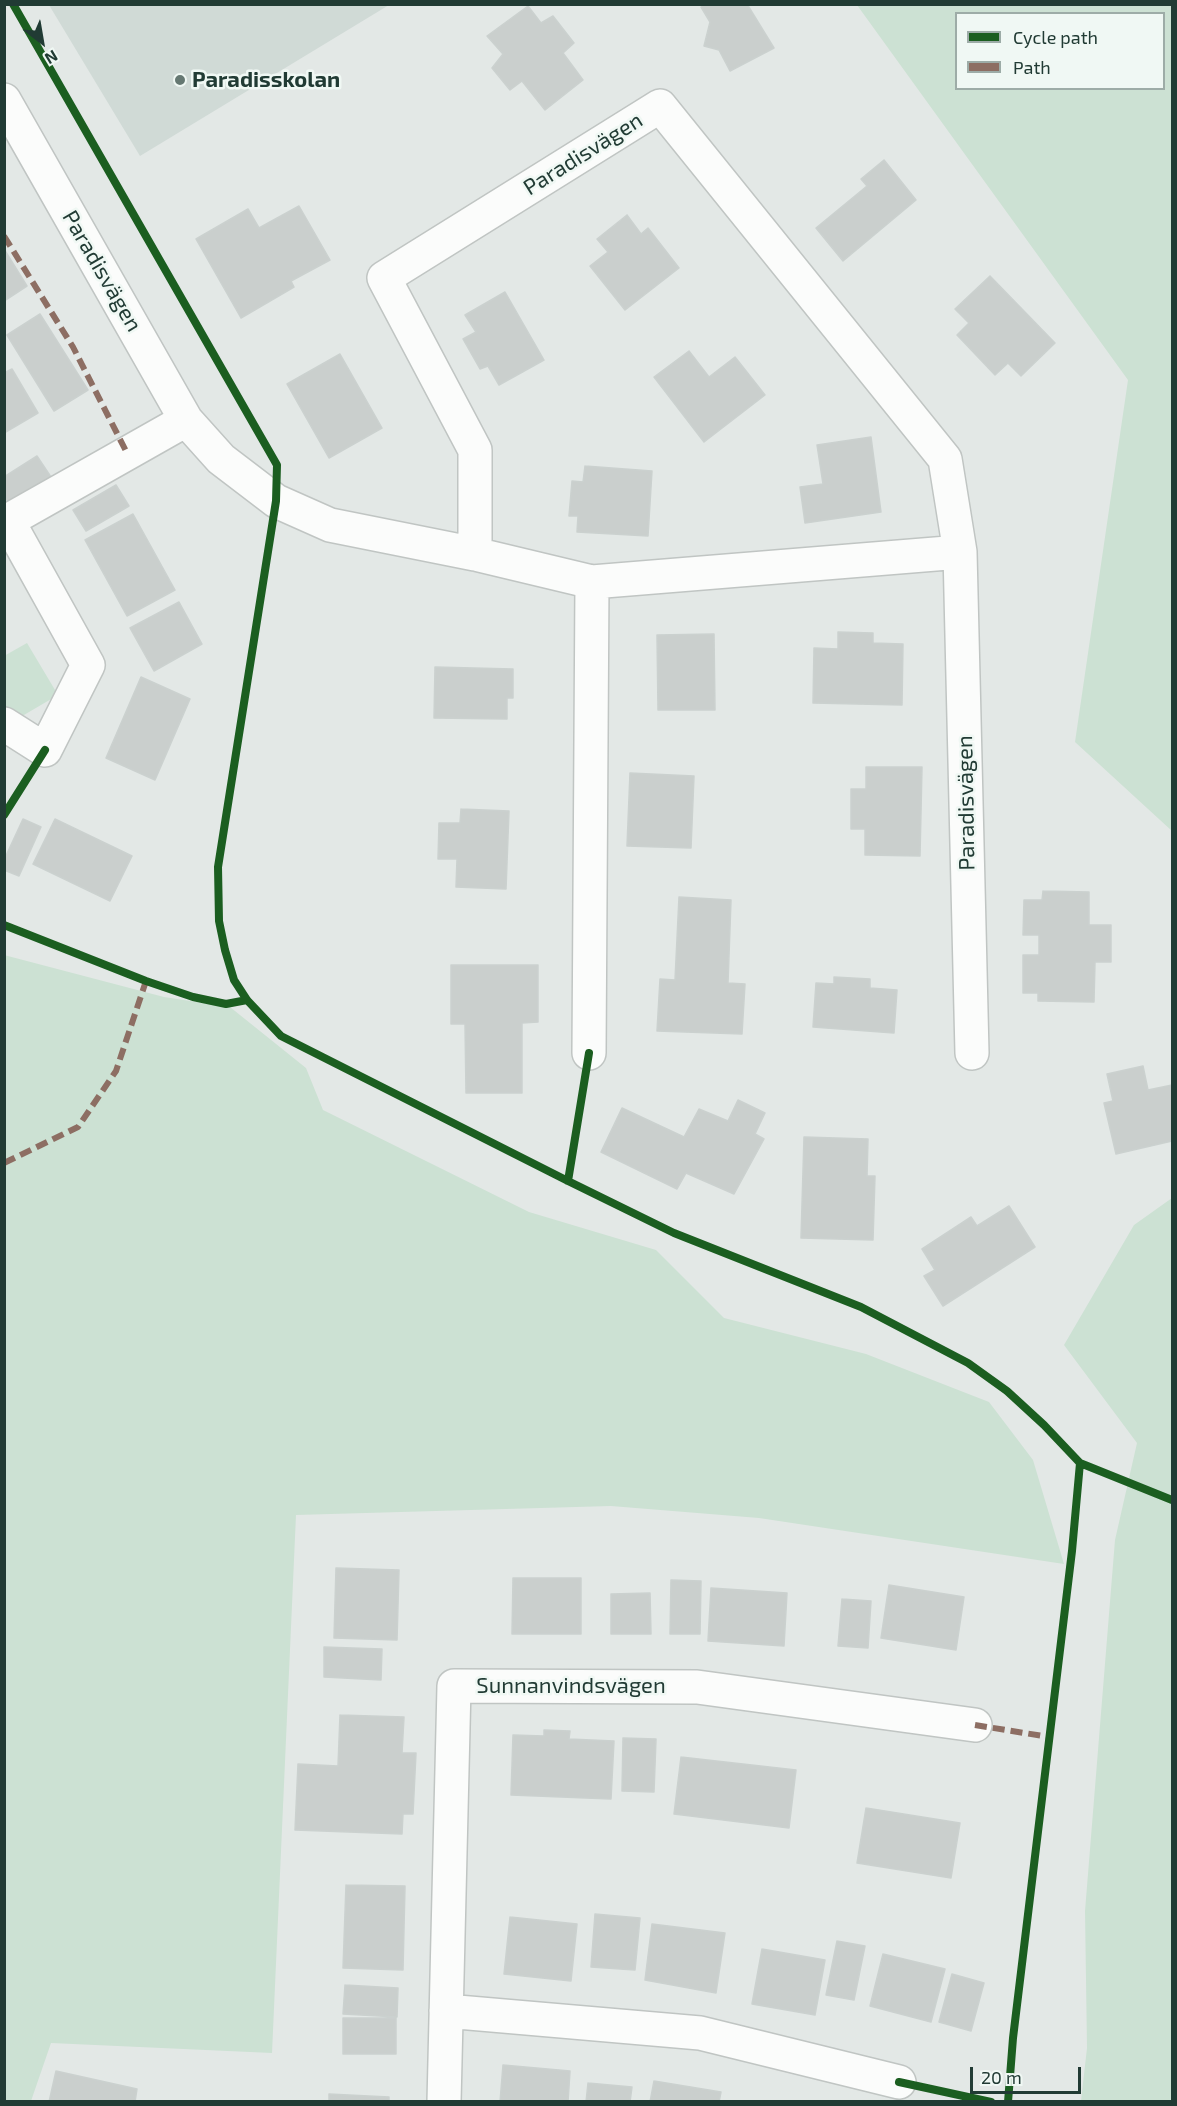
<!DOCTYPE html>
<meta charset="utf-8">
<style>
body{margin:0}
#map{position:relative;width:1177px;height:2106px;overflow:hidden;background:#e3e8e6;font-family:"Exo 2",sans-serif}
canvas{display:block}
.frame{position:absolute;inset:0;border:6px solid #213b34;pointer-events:none}
.legend{position:absolute;left:955px;top:12px;width:210px;height:78px;box-sizing:border-box;background:#f0f8f4;border:2px solid #9daca7;margin:0;padding:8px 10px;list-style:none;font-size:18px;color:#213b34}
.legend li{display:flex;align-items:center;gap:12px;height:30px}
.legend b{width:30px;border:2px solid #9daca7}
.north{position:absolute;left:12px;top:12px;width:60px;height:60px;-webkit-text-stroke:4px #f0f8f4;paint-order:stroke;rotate:149deg;font-size:16px;font-weight:700;line-height:24px;text-align:center;color:#213b34}
.north::after{content:'';display:block;margin:auto;width:21px;height:27px;background:#213b34;clip-path:polygon(50% 0,100% 100%,50% 72%,0 100%)}
.scale{position:absolute;left:970px;top:2067px;width:111px;height:27px;box-sizing:border-box;border:3px solid #213b34;border-top:0;padding-left:8px;font-size:18px;line-height:21px;white-space:nowrap;color:#213b34;-webkit-text-stroke:4px #f0f8f4;paint-order:stroke}
</style>
<div id="map">
<canvas width="1177" height="2106"></canvas>
<div class="frame"></div>
<ul class="legend">
<li><b style="height:8px;background:#1b5e20"></b>Cycle path</li>
<li><b style="height:8px;background:#8d6e63"></b>Path</li>
</ul>
<div class="north">N</div>
<div class="scale">20 m</div>
</div>
<script>
const ctx = document.querySelector('canvas').getContext('2d');
ctx.lineJoin = 'round';
function fillPath(path, color) { ctx.fillStyle = color; ctx.fill(path, 'evenodd'); }
const poly = rows => new Path2D(rows.map(r => 'M' + r).join(''));
function strokePath(path, color, width, dash) { ctx.strokeStyle = color; ctx.lineWidth = width; ctx.lineCap = dash ? 'butt' : 'round'; ctx.setLineDash(dash || []); ctx.stroke(path); }
function drawText(font, color, halo, rows, align = 'center') {
  ctx.font = font + ' "Exo 2",sans-serif'; ctx.lineWidth = 5; ctx.setLineDash([]); ctx.textBaseline = 'middle'; ctx.strokeStyle = halo; ctx.fillStyle = color; for (const [text, x, y, turn = 0] of rows) {
    ctx.save(); ctx.translate(x, y); ctx.rotate((+turn || 0) * Math.PI / 180); ctx.textAlign = isNaN(turn) ? turn : align; if (halo) ctx.strokeText(text, 0, 0); ctx.fillText(text, 0, 0); ctx.restore();
  }
}
fillPath(poly([
 [49,5,389,5,140,156]
]), '#d0dad6');
fillPath(poly([
 [857,5,1172,5,1172,831,1075,742,1128,380],
 [956,14,1164,14,1164,88,956,88],
 [27,643,58,695,12,722,5,709,4,656],
 [4,955,164,997,230,1007,306,1068,323,1110,529,1212,656,1250,724,1318,866,1354,989,1402,1033,1460,1064,1564,759,1518,611,1506,296,1515,272,2053,51,2043,31,2101,5,2101],
 [1172,1198,1172,2101,1081,2101,1087,2048,1085,1911,1115,1540,1137,1443,1064,1345,1134,1225]
]), '#cce1d3');
const building = poly([
 [705,4,747,4,774,48,730,71,719,50,704,46,710,22,701,7,705,4],
 [528,6,541,23,553,16,574,43,563,53,583,80,545,110,522,81,510,90,492,68,503,54,487,36,528,6],
 [884,160,916,200,843,261,816,228,867,186,861,179,884,160],
 [299,206,330,260,291,281,294,287,241,318,196,239,248,209,259,228,299,206],
 [627,215,641,234,648,228,679,268,625,310,590,266,608,252,597,239,627,215],
 [4,249,27,286,4,301,4,249],
 [990,276,1055,343,1021,376,1008,363,995,375,957,335,969,323,955,309,990,276],
 [505,292,544,360,499,385,488,366,480,369,463,339,476,332,465,315,505,292],
 [40,314,88,390,54,411,7,335,40,314],
 [689,351,709,377,735,357,765,395,704,442,654,377,689,351],
 [340,354,382,428,329,458,287,384,340,354],
 [12,369,38,413,4,433,4,373,12,369],
 [871,437,881,512,805,523,800,487,823,484,817,445,871,437],
 [37,456,51,477,10,504,4,496,4,477,37,456],
 [585,466,652,471,648,536,577,532,578,516,569,516,572,481,583,482,585,466],
 [116,485,129,506,86,531,73,510,116,485],
 [133,514,175,590,127,616,85,540,133,514],
 [179,602,202,644,154,671,130,628,179,602],
 [838,632,873,633,873,643,903,644,902,705,813,703,814,648,838,649,838,632],
 [714,634,715,710,658,710,657,635,714,634],
 [435,667,513,669,513,698,507,698,507,719,434,718,435,667],
 [141,677,190,699,155,780,106,758,141,677],
 [866,767,922,767,920,856,865,855,865,829,851,829,851,789,866,789,866,767],
 [630,773,694,776,691,848,627,846,630,773],
 [461,809,509,811,506,889,456,887,457,859,438,859,439,823,460,823,461,809],
 [23,819,41,827,19,876,4,870,4,860,23,819],
 [55,819,132,856,110,901,33,864,55,819],
 [1043,891,1089,892,1089,925,1111,925,1111,962,1095,962,1094,1002,1038,1001,1038,993,1023,993,1023,955,1039,955,1039,935,1023,935,1024,900,1042,900,1043,891],
 [679,897,731,900,728,983,745,984,742,1034,657,1031,660,979,675,980,679,897],
 [451,965,538,965,538,1022,522,1023,522,1093,466,1093,465,1024,451,1024,451,965],
 [834,977,870,979,870,988,897,990,894,1033,813,1027,816,983,834,984,834,977],
 [1143,1066,1148,1090,1172,1085,1172,1141,1116,1154,1104,1103,1113,1101,1107,1074,1143,1066],
 [738,1100,765,1113,755,1134,764,1139,734,1194,686,1173,677,1189,601,1152,622,1108,684,1137,699,1109,728,1121,738,1100],
 [804,1137,868,1139,867,1176,875,1176,873,1240,801,1238,804,1137],
 [1009,1206,1035,1247,943,1306,924,1276,935,1270,922,1249,971,1217,977,1226,1009,1206],
 [336,1568,399,1570,397,1640,334,1638,336,1568],
 [513,1578,581,1578,581,1634,512,1634,513,1578],
 [671,1580,701,1581,700,1634,670,1634,671,1580],
 [889,1585,964,1597,956,1650,881,1638,889,1585],
 [711,1588,787,1593,784,1646,708,1641,711,1588],
 [650,1593,651,1634,611,1634,611,1594,650,1593],
 [842,1599,871,1601,868,1648,838,1646,842,1599],
 [324,1647,382,1649,381,1680,324,1677,324,1647],
 [340,1715,404,1717,402,1753,416,1753,413,1814,403,1814,402,1834,295,1830,298,1764,338,1766,340,1715],
 [544,1730,570,1731,569,1739,614,1741,611,1799,511,1795,513,1735,544,1736,544,1730],
 [623,1738,656,1739,654,1792,622,1791,623,1738],
 [681,1757,796,1770,789,1828,674,1814,681,1757],
 [866,1808,960,1823,951,1878,857,1863,866,1808],
 [346,1885,405,1886,403,1970,343,1968,346,1885],
 [595,1914,640,1918,635,1970,591,1967,595,1914],
 [510,1917,577,1924,571,1981,504,1974,510,1917],
 [652,1924,725,1933,716,1993,645,1980,652,1924],
 [837,1941,865,1946,854,2000,826,1995,837,1941],
 [762,1949,825,1960,815,2015,752,2004,762,1949],
 [883,1954,945,1969,931,2022,870,2006,883,1954],
 [952,1974,984,1983,971,2031,939,2022,952,1974],
 [345,1985,398,1988,397,2017,343,2014,345,1985],
 [343,2018,396,2018,396,2054,343,2054,343,2018],
 [503,2065,570,2071,568,2102,500,2102,503,2065],
 [56,2071,137,2089,135,2102,49,2102,56,2071],
 [654,2081,721,2092,719,2102,650,2102,654,2081],
 [588,2083,632,2087,630,2102,586,2102,588,2083],
 [329,2094,389,2097,389,2102,329,2102,329,2094]
]);
fillPath(building, '#cacfcd');
strokePath(building, '#cbd1cf', 1.5);
const minor = poly([
 [4,100,186,420,221,459,276,501,330,525,475,554,592,582,960,552],
 [4,523,186,420],
 [475,554,475,450,384,278,660,106,945,459,960,552,972,1053],
 [4,724,45,750,88,665,8,521],
 [589,1053,592,582],
 [446,2011,700,2033,899,2082],
 [444,2102,454,1686,697,1687,975,1725]
]);
strokePath(minor, '#c0c5c3', 36);
strokePath(minor, '#fbfcfb', 33);
strokePath(poly([
 [4,236,73,347,127,453],
 [4,1163,78,1127,116,1071,146,981],
 [975,1725,1049,1737]
]), '#8d6e63', 6, [12, 6]);
strokePath(poly([
 [13,4,277,465,276,501,218,867,219,921,225,950,234,980,247,1000,281,1036,568,1181,674,1233,861,1307,968,1363,1007,1391,1044,1425,1080,1463,1072,1551,1013,2038,1008,2102],
 [4,815,45,750],
 [4,925,146,981,193,997,226,1004,247,1000],
 [568,1181,589,1053],
 [1080,1463,1172,1500],
 [899,2082,991,2102]
]), '#1b5e20', 8);
for (const [x, y, r, color] of [
 [180,80,6,"#657872"]
]) { const dot = new Path2D(); dot.arc(x, y, r, 0, 2 * Math.PI); ctx.fillStyle = color; ctx.fill(dot); strokePath(dot, '#f0f8f4', 2); }
drawText('bold 22px', '#213b34', '#f0f8f4', [
 ["Paradisskolan",192,80]
], 'left');
drawText('22px', '#213b34', '#f0f8f4', [
 ["Paradisvägen",583,154,-32],
 ["Paradisvägen",102,271,60],
 ["Paradisvägen",966,803,-91],
 ["Sunnanvindsvägen",571,1686]
]);
</script>
